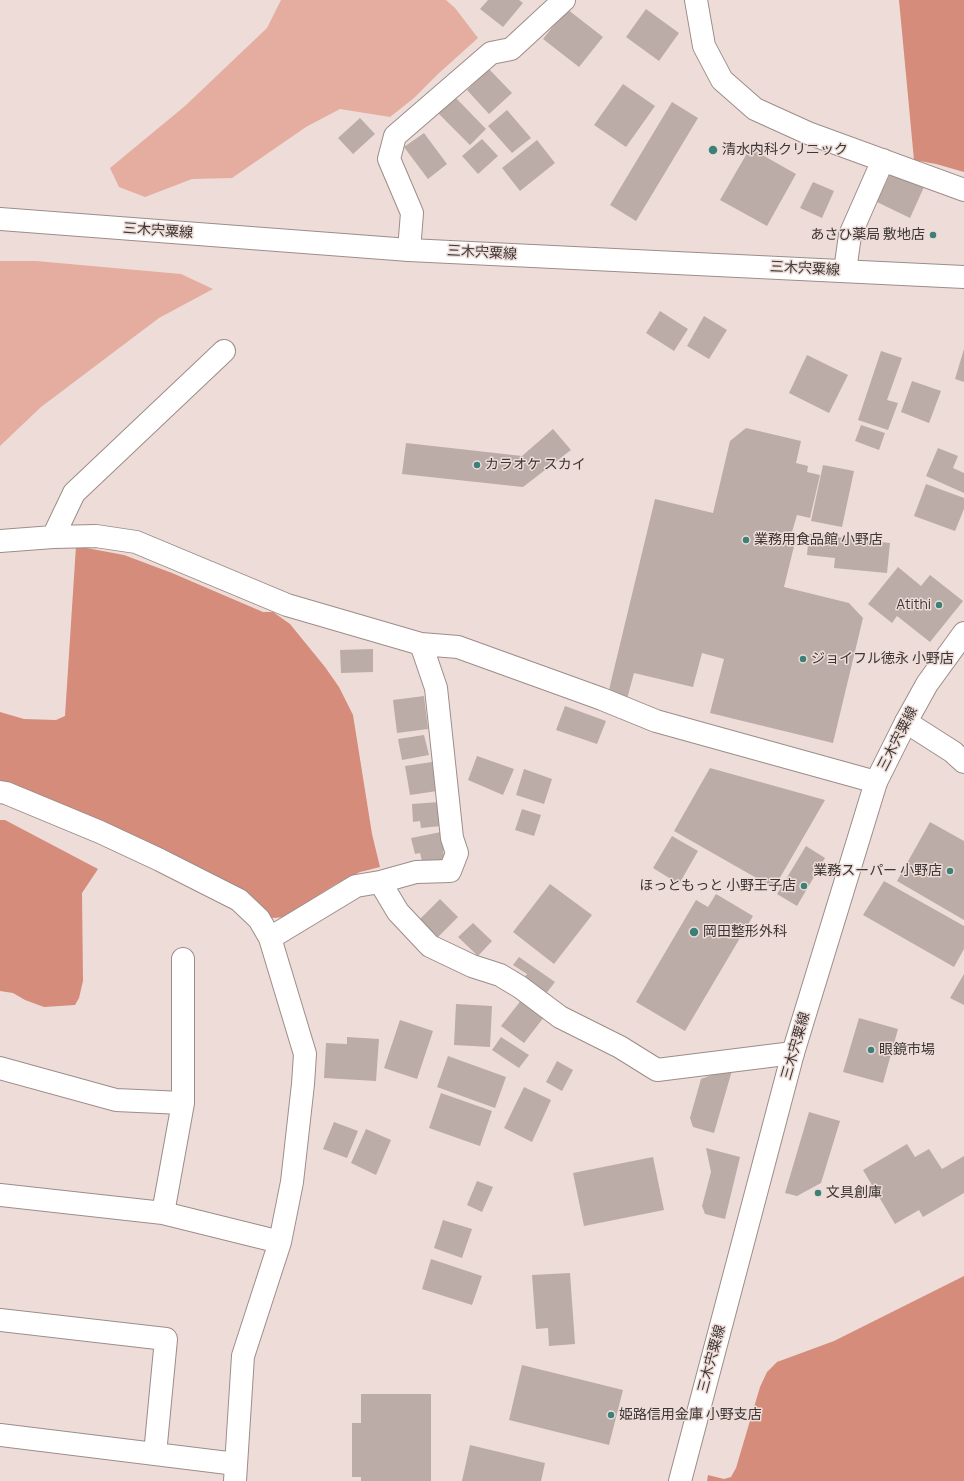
<!DOCTYPE html>
<meta charset="utf-8">
<style>
body{margin:0}
canvas{display:block;background:#eddcd7}
</style>
<canvas width="964" height="1481"></canvas>
<script>
const ctx = document.querySelector('canvas').getContext('2d');
ctx.lineJoin = 'round';
function fillPath(path, color) { ctx.fillStyle = color; ctx.fill(path, 'evenodd'); }
const poly = rows => new Path2D(rows.map(r => 'M' + r).join(''));
function strokePath(path, color, width, dash) { ctx.strokeStyle = color; ctx.lineWidth = width; ctx.lineCap = dash ? 'butt' : 'round'; ctx.setLineDash(dash || []); ctx.stroke(path); }
function drawText(font, color, halo, rows, align = 'center') {
  ctx.font = font + ' Manrope,"Noto Sans JP",sans-serif'; ctx.lineWidth = 3; ctx.setLineDash([]); ctx.textBaseline = 'middle'; ctx.strokeStyle = halo; ctx.fillStyle = color; for (const [text, x, y, turn = 0] of rows) {
    ctx.save(); ctx.translate(x, y); ctx.rotate((+turn || 0) * Math.PI / 180); ctx.textAlign = isNaN(turn) ? turn : align; if (halo) ctx.strokeText(text, 0, 0); ctx.fillText(text, 0, 0); ctx.restore();
  }
}
fillPath(poly([
 [281,0,446,0,455,8,478,38,438,74,414,98,390,117,340,109,306,127,232,178,192,179,145,197,119,187,110,168,185,106,267,28],
 [0,261,36,261,181,274,213,289,159,318,41,407,0,446]
]), '#e4ada0');
fillPath(poly([
 [899,0,964,0,964,172,936,164,914,160],
 [76,546,124,555,172,573,263,612,273,612,290,624,325,667,339,687,353,715,372,834,380,867,360,872,336,884,312,899,287,917,272,918,225,891,0,783,0,712,24,719,56,720,65,716],
 [0,820,5,820,98,869,82,893,83,981,79,998,75,1005,44,1007,25,1000,13,993,0,991],
 [964,1276,964,1481,707,1481,708,1475,724,1479,731,1477,736,1468,760,1387,767,1372,777,1362,834,1341]
]), '#d58c7a');
fillPath(poly([
 [488,0,519,0,523,3,503,27,480,9],
 [567,9,603,37,579,67,543,39],
 [646,9,679,33,659,61,626,37],
 [489,69,512,93,489,114,467,90],
 [623,84,655,106,626,147,594,125],
 [454,96,486,129,470,145,437,112],
 [672,102,698,118,636,221,610,205],
 [507,110,531,138,512,153,488,126],
 [360,118,375,134,353,154,338,138],
 [424,133,447,164,428,179,404,147],
 [482,139,498,156,478,174,462,156],
 [537,140,555,163,520,191,502,168],
 [750,148,796,174,767,226,720,200],
 [891,172,924,187,910,218,877,202],
 [813,182,834,191,822,218,800,208],
 [660,311,688,329,674,351,646,333],
 [704,316,727,330,709,359,687,346],
 [964,349,964,382,955,379],
 [881,351,902,358,887,400,898,403,888,430,858,420],
 [807,355,848,375,829,413,789,393],
 [912,381,941,391,929,423,901,412],
 [861,425,885,433,879,450,855,441],
 [746,428,801,441,796,463,808,466,807,472,820,475,810,518,797,515,792,532,797,534,784,587,849,603,863,618,833,743,710,713,724,659,702,653,693,687,634,673,627,699,608,694,655,499,713,513,730,441],
 [553,429,571,450,523,487,402,474,406,443,522,456],
 [938,448,958,456,953,468,964,473,964,493,926,476],
 [823,465,854,471,842,527,811,521],
 [926,484,964,498,964,509,955,531,914,516],
 [809,534,890,543,887,573,834,568,835,558,807,555],
 [898,567,921,586,930,575,963,601,930,642,897,616,892,623,868,604],
 [373,649,373,672,341,673,340,650],
 [424,696,428,729,397,733,393,700],
 [565,706,606,721,597,744,556,730],
 [424,735,429,755,402,760,398,739],
 [477,756,514,769,503,795,468,780],
 [432,762,437,791,410,795,405,766],
 [710,768,825,800,774,888,674,831],
 [524,769,552,779,544,804,516,795],
 [439,802,441,826,421,828,420,821,413,822,412,804],
 [522,809,541,815,534,836,515,830],
 [930,822,964,841,964,920,897,881],
 [446,831,449,849,443,851,445,860,423,865,420,853,415,854,411,838],
 [672,836,698,851,679,884,653,868],
 [806,846,825,858,797,906,777,894],
 [884,881,964,926,964,949,954,967,863,915],
 [550,884,592,915,554,964,513,932],
 [716,894,753,916,685,1031,636,1002,696,900,708,907],
 [440,899,458,917,437,938,419,920],
 [473,923,492,941,478,956,458,937],
 [519,957,555,982,545,995,523,979,527,974,513,965],
 [964,974,964,1005,950,998],
 [522,999,544,1017,524,1043,501,1026],
 [456,1004,492,1006,490,1047,454,1045],
 [859,1018,898,1029,883,1083,843,1072],
 [400,1020,433,1031,417,1079,384,1068],
 [347,1037,379,1039,376,1081,324,1078,326,1043,347,1044],
 [501,1037,529,1055,519,1068,492,1050],
 [448,1056,506,1077,495,1108,437,1087],
 [557,1061,573,1070,562,1091,546,1082],
 [733,1067,714,1133,693,1127,690,1118,701,1079],
 [524,1087,551,1100,532,1142,504,1128],
 [441,1093,492,1111,480,1146,429,1128],
 [809,1112,840,1121,821,1183,797,1196,785,1193],
 [334,1122,358,1131,347,1158,323,1149],
 [366,1129,391,1140,376,1175,351,1163],
 [907,1144,915,1157,929,1149,942,1169,964,1156,964,1193,923,1217,919,1210,895,1224,863,1170],
 [706,1148,740,1157,725,1219,705,1214,702,1206,711,1172],
 [653,1157,664,1210,584,1226,573,1173],
 [477,1181,493,1187,482,1212,467,1205],
 [443,1220,472,1229,462,1258,434,1248],
 [431,1259,482,1276,472,1305,422,1289],
 [570,1273,575,1344,549,1346,548,1328,536,1329,532,1275],
 [522,1365,623,1390,609,1445,509,1420],
 [361,1394,431,1394,431,1481,361,1481,361,1477,352,1477,352,1423,361,1423],
 [470,1445,545,1463,541,1481,462,1481]
]), '#bcaca7');
const minor = poly([
 [696,0,704,46,722,80,755,109,808,133,964,190],
 [409,250,412,213,389,159,395,136,491,53,511,49,564,0],
 [845,271,850,235,883,160],
 [53,537,74,493,224,351],
 [0,541,53,537,96,536,136,542,287,605,421,644,458,647,602,699,656,721,876,782],
 [906,722,953,752,964,762],
 [0,792,6,793,100,832,160,860,239,900,259,919,270,938,305,1054,303,1084,292,1182,280,1242,243,1356,235,1481],
 [380,882,398,912,430,946,472,966,500,975,520,987,560,1017,620,1047,657,1070,793,1053],
 [270,938,356,886,380,882,416,872,450,871,457,853,452,838,436,688,421,644],
 [0,1068,116,1100,183,1103],
 [0,1195,163,1213,280,1242],
 [163,1213,183,1103,183,959],
 [0,1320,166,1339,155,1454],
 [0,1435,236,1464]
]);
const major = poly([
 [0,219,409,250,964,277],
 [680,1481,793,1053,876,782,906,722,927,684,964,633]
]);
strokePath(minor, '#9d8d89', 24);
strokePath(major, '#9d8d89', 24);
strokePath(minor, '#fff', 22);
strokePath(major, '#fff', 22);
for (const [x, y, r, color] of [
 [713,150,5,"#3b8178"],
 [933,235,4,"#3b8178"],
 [477,465,4,"#3b8178"],
 [746,540,4,"#3b8178"],
 [939,605,4,"#3b8178"],
 [803,659,4,"#3b8178"],
 [950,871,4,"#3b8178"],
 [804,886,4,"#3b8178"],
 [694,932,5,"#3b8178"],
 [871,1050,4,"#3b8178"],
 [818,1193,4,"#3b8178"],
 [611,1415,4,"#3b8178"]
]) { const dot = new Path2D(); dot.arc(x, y, r, 0, 2 * Math.PI); ctx.fillStyle = color; ctx.fill(dot); strokePath(dot, '#eddcd7', 1.5); }
drawText('14px', '#3c3534', '#eddcd7', [
 ["清水内科クリニック",722,150],
 ["あさひ薬局 敷地店",925,235,"right"],
 ["カラオケ スカイ",485,465],
 ["業務用食品館 小野店",754,540],
 ["Atithi",931,605,"right"],
 ["ジョイフル徳永 小野店",811,659],
 ["業務スーパー 小野店",942,871,"right"],
 ["ほっともっと 小野王子店",796,886,"right"],
 ["岡田整形外科",703,932],
 ["眼鏡市場",879,1050],
 ["文具創庫",826,1193],
 ["姫路信用金庫 小野支店",619,1415]
], 'left');
drawText('14px', '#3c3534', '#eddcd7', [
 ["三木宍粟線",158,231,4],
 ["三木宍粟線",482,253,3],
 ["三木宍粟線",805,269,3],
 ["三木宍粟線",898,739,-63],
 ["三木宍粟線",796,1046,-74],
 ["三木宍粟線",712,1359,-75]
]);
</script>
